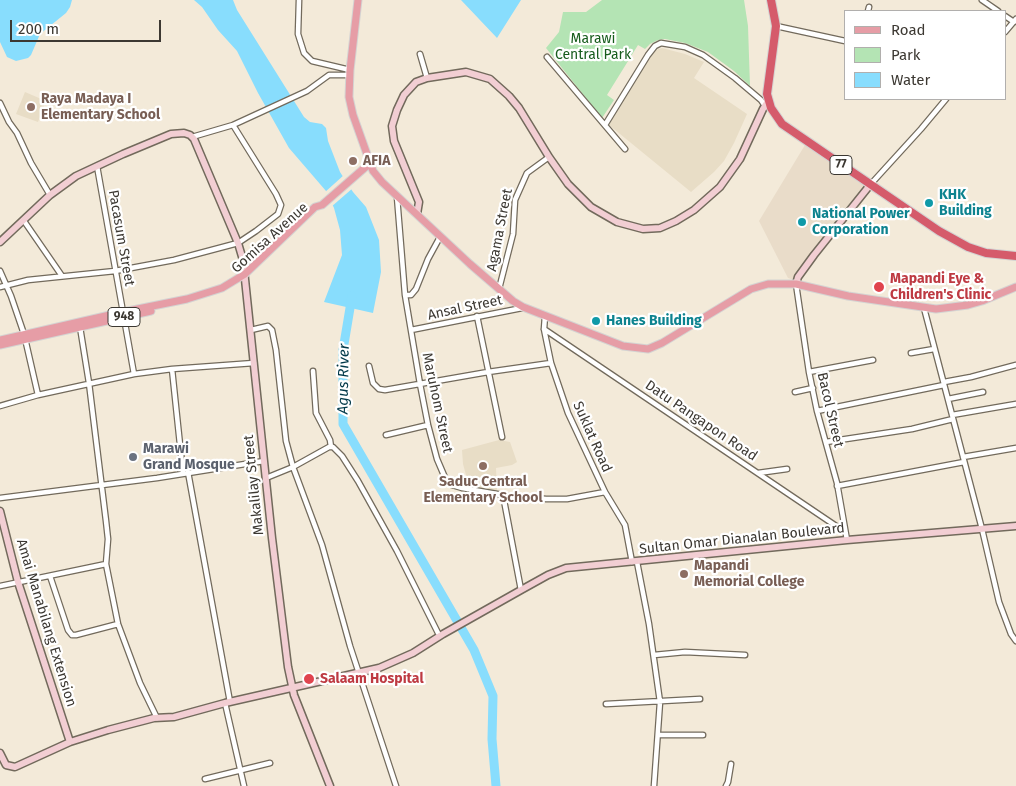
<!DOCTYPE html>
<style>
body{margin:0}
#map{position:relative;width:1016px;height:786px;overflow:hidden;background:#f3ead9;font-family:"Fira Sans",sans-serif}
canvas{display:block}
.legend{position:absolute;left:844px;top:10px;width:162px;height:90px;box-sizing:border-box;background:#fff;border:1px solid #b1afad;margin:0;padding:6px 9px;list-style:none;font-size:15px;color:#3c3832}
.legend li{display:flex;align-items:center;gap:10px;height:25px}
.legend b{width:25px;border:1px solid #b1afad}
.scale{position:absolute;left:10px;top:20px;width:151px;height:22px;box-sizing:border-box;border:2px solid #3c3832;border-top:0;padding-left:6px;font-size:15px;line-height:18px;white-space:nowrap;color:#3c3832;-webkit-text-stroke:4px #fff;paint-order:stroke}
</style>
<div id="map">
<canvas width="1016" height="786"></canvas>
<ul class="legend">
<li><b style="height:6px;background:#e69da6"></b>Road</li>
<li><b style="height:14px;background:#b4e4b4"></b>Park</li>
<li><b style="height:14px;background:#88ddfd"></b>Water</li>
</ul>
<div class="scale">200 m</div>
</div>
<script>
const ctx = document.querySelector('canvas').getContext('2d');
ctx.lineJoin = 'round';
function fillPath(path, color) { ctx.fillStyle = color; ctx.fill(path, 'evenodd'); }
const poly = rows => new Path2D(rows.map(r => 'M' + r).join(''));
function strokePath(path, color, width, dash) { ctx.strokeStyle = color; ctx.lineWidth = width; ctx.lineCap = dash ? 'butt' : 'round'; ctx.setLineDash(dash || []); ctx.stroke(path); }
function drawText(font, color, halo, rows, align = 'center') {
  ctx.font = font + ' "Fira Sans",sans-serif'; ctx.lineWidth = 4.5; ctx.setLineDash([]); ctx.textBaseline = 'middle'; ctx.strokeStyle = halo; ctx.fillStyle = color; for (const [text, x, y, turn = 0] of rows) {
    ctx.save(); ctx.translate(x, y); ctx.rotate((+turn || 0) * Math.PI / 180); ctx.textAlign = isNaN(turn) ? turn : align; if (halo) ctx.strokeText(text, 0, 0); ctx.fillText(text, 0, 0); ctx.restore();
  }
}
fillPath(poly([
 [805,145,866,187,815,249,794,280,788,278,759,221]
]), '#e9dcc9');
fillPath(poly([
 [662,48,685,54,704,62,694,78,747,114,734,143,724,161,714,172,691,192,609,125,653,53,656,50],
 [25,92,46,101,38,122,16,114],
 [499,440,510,442,517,462,512,465,496,468,497,491,469,486,463,464,462,450]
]), '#e8ddc6');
fillPath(poly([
 [602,0,744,0,748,26,750,86,734,71,708,52,685,43,665,39,658,40,650,44,645,49,638,45,607,95,614,100,602,118,546,48,559,32,563,12,586,12]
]), '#b4e4b4');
fillPath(poly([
 [0,0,72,0,70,7,66,13,40,34,31,55,28,58,16,61,7,57,0,42],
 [194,0,233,0,237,10,304,117,310,122,322,124,326,128,328,141,340,172,353,192,366,207,379,240,381,272,373,313,324,302,342,255,340,230,334,208,326,191,289,148,258,93,237,51,218,30,202,7],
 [461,0,521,0,497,38]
]), '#88ddfd');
fillPath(poly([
 [344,175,353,188,331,207,324,193]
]), '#f3ead9');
strokePath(poly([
 [352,296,343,350,343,424,474,650,493,696,492,739,496,786]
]), '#88ddfd', 9);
const street = poly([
 [299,0,298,34,304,53,312,61,350,70],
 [982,0,998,11],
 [868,11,869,7],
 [1005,16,1014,22],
 [776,26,845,41],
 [1005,32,1016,19],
 [420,54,427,78],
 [547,57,625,149],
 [0,103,9,122,17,133,31,163,50,195],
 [605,125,648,55,655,46,661,43,685,47,703,55,735,78,761,100,765,106],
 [192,137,233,125,307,91,329,75,349,75],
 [97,166,134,374],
 [870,185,921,129,946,99],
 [397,197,405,295,420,384,428,425,437,459,446,480,452,485,462,488,503,495,546,499,567,499,605,492],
 [24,221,62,276],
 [0,271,11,296,24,334,38,395],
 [796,284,809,372,817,411,837,483,847,540],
 [0,287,28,280,115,271,174,260,238,243,256,231,278,214,281,205,276,194,233,125],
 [499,289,513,234,515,200,527,173,549,157],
 [405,295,411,295,416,289,428,259,440,237],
 [924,308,982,529,999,602,1011,634,1016,641],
 [477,316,502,437],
 [545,316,544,329,551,363,568,413,605,492,625,525,632,562],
 [80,327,89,383,106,521,108,539,106,564,118,624,140,683,157,718],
 [544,329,845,532],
 [251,330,268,326,272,330,276,350,286,441,293,467,329,447,333,447,342,456,358,481,397,551,438,633],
 [411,330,522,308],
 [911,353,934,349],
 [369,366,373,383,379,389,385,390,488,372,551,363],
 [172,369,183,473],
 [313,371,316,413,330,440,331,447],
 [809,372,873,360],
 [944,382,971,377,1016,365],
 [795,392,813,388],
 [948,399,983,392],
 [0,406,38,395,134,374,172,369,254,363],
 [817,411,944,385],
 [952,415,1016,404],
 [386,435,428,425],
 [826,442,912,429,953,419],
 [963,457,1016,448],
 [188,472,230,702],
 [758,473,787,469],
 [266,478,293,467,322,545,350,646,396,786],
 [837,486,964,462],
 [503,495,521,590],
 [0,498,157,478,264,461],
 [637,562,649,624,660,702,654,786],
 [50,576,68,630,72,635,76,635,118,624],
 [0,586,106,564],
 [654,655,685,652,745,655],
 [225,703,244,786],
 [606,704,700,699],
 [658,735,703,735],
 [205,779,270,763],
 [726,786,728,782,731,764]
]);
const secondary = poly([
 [417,214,419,202,394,141,392,126,397,110,404,95,416,82,427,78,466,72,490,79,509,96,519,108,549,157,568,184,591,207,617,222,643,229,660,228,676,221,694,210,720,187,740,159,763,109,768,101],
 [0,242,50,195,76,176,123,154,171,134,184,133,190,135,194,139,238,243,243,260,272,538,288,667,294,695,330,786],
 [796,284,798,277,814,255,870,185],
 [0,511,18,582,70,742],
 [0,753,6,765,15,767,70,742,108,730,154,718,174,717,225,703,379,668,413,653,443,634,521,590,548,575,566,568,847,540,1016,526]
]);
const primary = poly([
 [358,0,350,70,349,97,353,115,373,171,382,182,470,264,513,301,523,307,623,346,648,349,662,343,751,289,768,284,796,284,848,296,936,309,968,305,982,301,1016,287],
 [0,340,123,312,187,299,222,288,245,274,315,207,322,205,369,164],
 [0,345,151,311]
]);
const highway = poly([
 [771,0,776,26,767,94,771,108,782,124,939,231,968,247,986,253,1016,256]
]);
strokePath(street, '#726a5c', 7);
strokePath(secondary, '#726a5c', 9);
strokePath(primary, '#d4d3d2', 9);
strokePath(highway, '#d4d3d2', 10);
strokePath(street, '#fff', 4.5);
strokePath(secondary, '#f2ced3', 6);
strokePath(primary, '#e69da6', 7);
strokePath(highway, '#d55b6b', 8);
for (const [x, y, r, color] of [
 [31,107,5,"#8d6e63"],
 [353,161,5,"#8d6e63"],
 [929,203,5,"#0f9aa8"],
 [802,222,5,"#0f9aa8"],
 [879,287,6,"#e0444e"],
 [596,321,5,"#0f9aa8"],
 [133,457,5,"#6b7280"],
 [483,466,5,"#8d6e63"],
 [684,574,5,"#8d6e63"],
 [309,679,6,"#e0444e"]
]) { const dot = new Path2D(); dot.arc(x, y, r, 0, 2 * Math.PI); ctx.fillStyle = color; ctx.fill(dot); strokePath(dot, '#fff', 2); }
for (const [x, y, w] of [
 [841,165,22],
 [124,317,32]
]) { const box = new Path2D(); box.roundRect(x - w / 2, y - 9.5, w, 19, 4); ctx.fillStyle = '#fff'; ctx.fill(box); strokePath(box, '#3c3832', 1); }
drawText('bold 12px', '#3c3832', null, [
 ["77",841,165],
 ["948",124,317]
]);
drawText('14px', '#175c1d', '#fff', [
 ["Marawi",593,39],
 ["Central Park",593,55]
]);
drawText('bold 14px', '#785e54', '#fff', [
 ["Raya Madaya I",41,99],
 ["Elementary School",41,115],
 ["AFIA",363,161],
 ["Saduc Central",483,482,"center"],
 ["Elementary School",483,498,"center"],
 ["Mapandi",694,566],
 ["Memorial College",694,582]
], 'left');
drawText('bold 14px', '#0d838f', '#fff', [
 ["KHK",939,195],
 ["Building",939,211],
 ["National Power",812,214],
 ["Corporation",812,230],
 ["Hanes Building",606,321]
], 'left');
drawText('14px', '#3c3832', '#fff', [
 ["Agama Street",500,230,-79],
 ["Pacasum Street",121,238,80],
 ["Gomisa Avenue",270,238,-42],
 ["Ansal Street",465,308,-12],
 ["Maruhom Street",437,403,78],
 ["Bacol Street",830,410,77],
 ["Datu Pangapon Road",701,421,34],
 ["Suklat Road",592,437,66],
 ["Makalilay Street",254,485,-96],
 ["Sultan Omar Dianalan Boulevard",742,539,-6],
 ["Amai Manabilang Extension",46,623,73]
]);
drawText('bold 14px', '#be3a42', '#fff', [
 ["Mapandi Eye &",890,279],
 ["Children's Clinic",890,295],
 ["Salaam Hospital",320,679]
], 'left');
drawText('bold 14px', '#5b616d', '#fff', [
 ["Marawi",143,449],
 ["Grand Mosque",143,465]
], 'left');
drawText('italic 15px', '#033a4a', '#fff', [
 ["Agus River",344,379,-89]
]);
</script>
